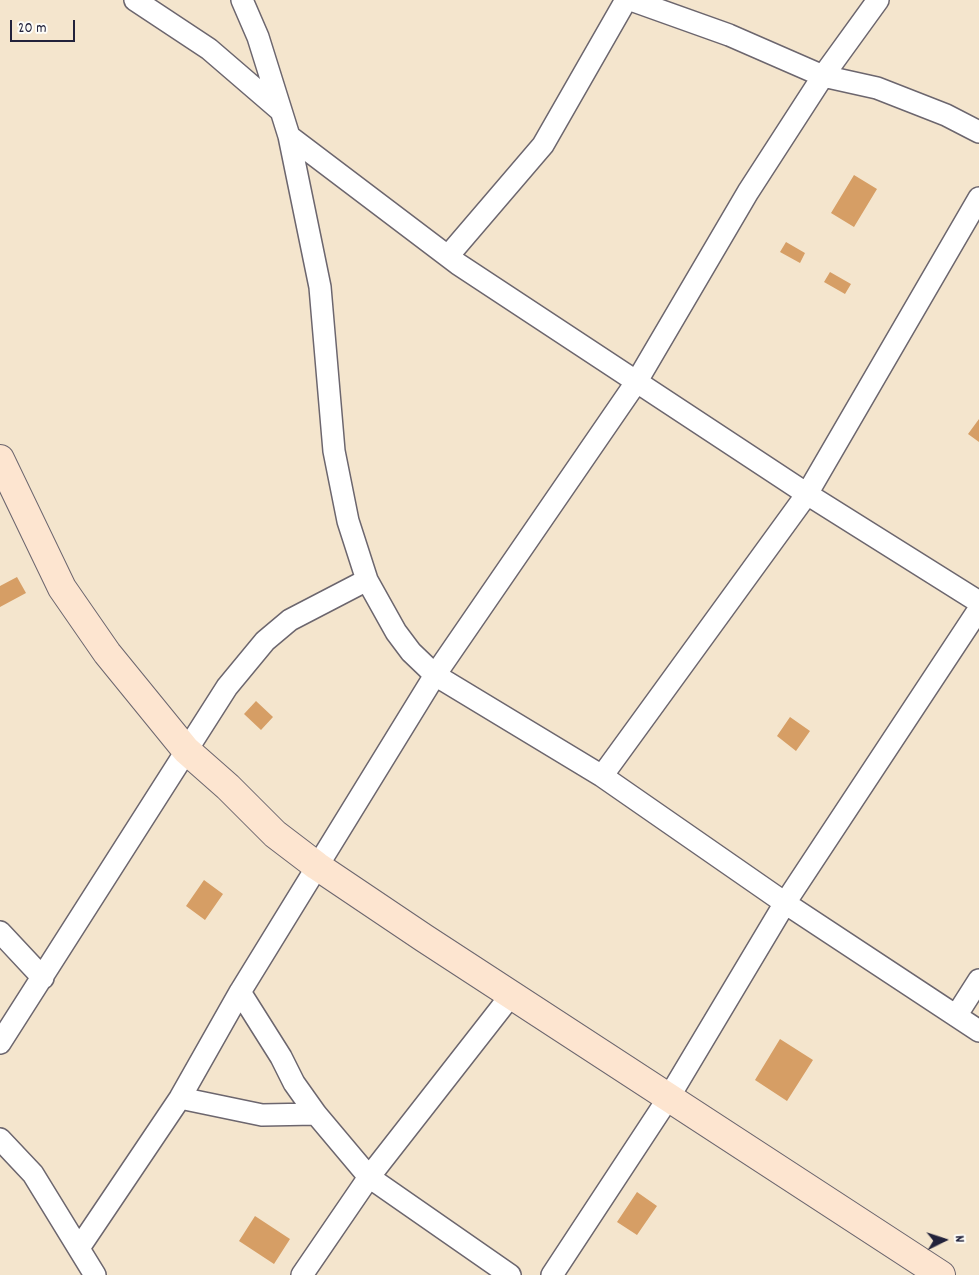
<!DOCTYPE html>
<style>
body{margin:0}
#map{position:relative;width:979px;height:1275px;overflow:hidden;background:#f4e5cd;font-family:Dekko,sans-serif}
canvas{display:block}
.north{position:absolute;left:919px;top:1215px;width:50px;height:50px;-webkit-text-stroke:4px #fdfcf7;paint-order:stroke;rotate:86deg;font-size:14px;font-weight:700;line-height:20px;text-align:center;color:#22223b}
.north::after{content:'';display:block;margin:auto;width:18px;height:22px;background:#22223b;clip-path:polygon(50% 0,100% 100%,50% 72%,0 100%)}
.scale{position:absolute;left:10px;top:20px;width:65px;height:22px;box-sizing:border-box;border:2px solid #22223b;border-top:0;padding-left:6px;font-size:15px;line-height:18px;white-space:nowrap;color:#22223b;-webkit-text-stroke:4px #fdfcf7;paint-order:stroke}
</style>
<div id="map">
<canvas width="979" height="1275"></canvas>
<div class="north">N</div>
<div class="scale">20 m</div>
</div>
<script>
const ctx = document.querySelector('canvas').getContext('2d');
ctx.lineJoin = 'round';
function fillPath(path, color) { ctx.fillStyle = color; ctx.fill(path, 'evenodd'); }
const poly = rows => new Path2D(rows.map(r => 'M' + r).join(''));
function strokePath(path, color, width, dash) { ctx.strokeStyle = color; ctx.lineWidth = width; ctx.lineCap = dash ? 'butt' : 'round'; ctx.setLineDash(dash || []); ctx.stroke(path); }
fillPath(poly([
 [854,175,877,189,854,227,831,213],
 [786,242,805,253,800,263,780,252],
 [830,272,851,284,845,294,824,282],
 [979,419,979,442,968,434],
 [17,577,26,593,0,607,0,586],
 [256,701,273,717,261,730,244,714],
 [790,717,810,731,796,751,777,736],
 [204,880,223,894,205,920,186,906],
 [780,1039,813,1060,787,1101,755,1080],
 [637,1192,657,1206,637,1235,617,1222],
 [255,1216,290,1239,274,1264,239,1241]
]), '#d69e65');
const minor = poly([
 [135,0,209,49,281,111],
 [242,0,258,37,289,136,320,287,334,451,348,521,367,580,396,632,411,652,435,675,602,776,785,903,979,1031],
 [631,0,729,35,823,76,877,88,946,115,979,132],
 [289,136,458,264,807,494,979,602],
 [448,256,543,145,626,0],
 [602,776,807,494,979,198],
 [0,932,43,978],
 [240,992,281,1057,294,1083,316,1114,369,1177,510,1275],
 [956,1016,979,980],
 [0,1043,227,687,265,641,290,620,367,580],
 [180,1098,262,1115,316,1114],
 [0,1139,33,1174,95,1275],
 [79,1248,180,1098,240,992,435,675,637,381,748,192,823,76,878,0],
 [302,1275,369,1177,512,994],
 [552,1275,669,1097,785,903,979,609]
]);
const secondary = poly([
 [0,459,62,588,107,653,186,750,228,787,275,834,317,866,424,938,941,1275]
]);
strokePath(minor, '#6c666e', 24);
strokePath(secondary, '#6c666e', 30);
strokePath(minor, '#fff', 21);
strokePath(secondary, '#fde5d0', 28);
</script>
